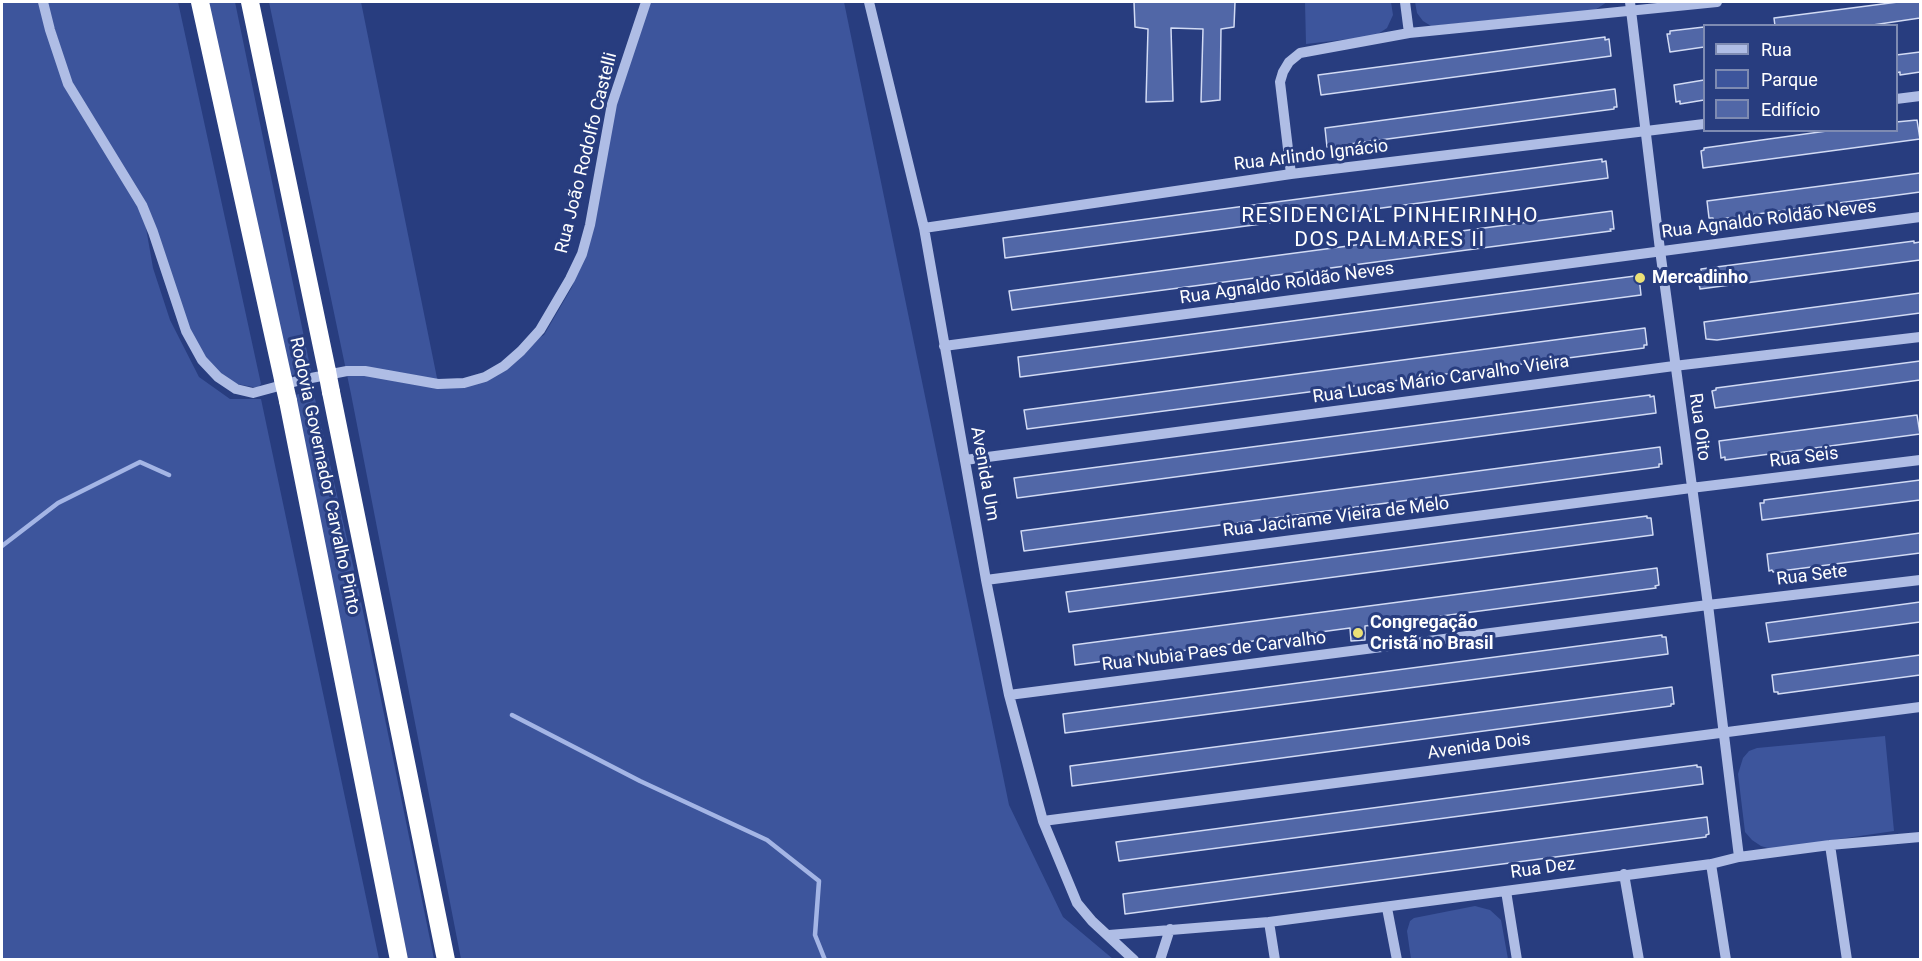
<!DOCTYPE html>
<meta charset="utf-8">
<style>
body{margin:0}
#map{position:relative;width:1922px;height:961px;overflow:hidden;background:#283d7f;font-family:Roboto,sans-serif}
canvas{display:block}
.frame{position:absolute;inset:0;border:3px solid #fff;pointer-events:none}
.legend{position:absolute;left:1703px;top:24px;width:195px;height:108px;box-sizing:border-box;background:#283d7f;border:2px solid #7e8bb2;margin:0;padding:8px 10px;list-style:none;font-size:18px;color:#fff}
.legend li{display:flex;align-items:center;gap:12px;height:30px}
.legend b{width:30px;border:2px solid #7e8bb2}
</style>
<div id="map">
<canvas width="1922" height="961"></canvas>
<div class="frame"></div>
<ul class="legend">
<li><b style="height:8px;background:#afbde5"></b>Rua</li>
<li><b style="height:16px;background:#3d559c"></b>Parque</li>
<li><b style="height:16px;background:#5167a7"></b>Edifício</li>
</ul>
</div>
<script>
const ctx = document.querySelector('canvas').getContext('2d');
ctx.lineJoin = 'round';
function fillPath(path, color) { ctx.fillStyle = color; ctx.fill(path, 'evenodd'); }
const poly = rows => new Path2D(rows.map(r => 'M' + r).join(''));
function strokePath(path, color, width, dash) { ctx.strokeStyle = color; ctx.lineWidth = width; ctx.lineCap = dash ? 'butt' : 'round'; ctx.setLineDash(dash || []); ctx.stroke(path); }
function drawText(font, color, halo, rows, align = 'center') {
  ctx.font = font + ' Roboto,sans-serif'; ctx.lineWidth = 6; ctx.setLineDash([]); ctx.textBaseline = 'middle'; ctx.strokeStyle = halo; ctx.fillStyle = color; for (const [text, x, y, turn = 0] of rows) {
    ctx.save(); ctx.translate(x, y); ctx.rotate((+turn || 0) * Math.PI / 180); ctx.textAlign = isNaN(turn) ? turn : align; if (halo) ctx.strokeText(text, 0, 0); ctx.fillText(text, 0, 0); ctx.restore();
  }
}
fillPath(poly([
 [2,2,44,2,58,57,142,205,153,268,170,320,199,377,230,399,261,399,379,959,2,960],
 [46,2,178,2,261,384,258,388,237,384,227,379,205,358,193,339,157,231,71,81],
 [208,2,235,2,311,371,288,376],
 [269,2,361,2,438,383,485,377,526,345,544,335,572,287,590,225,606,138,647,2,844,2,1009,805,1063,917,1113,959,461,959,351,394],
 [1305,2,1391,2,1393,15,1387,28,1375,36,1306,44],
 [1415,2,1607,2,1595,10,1431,26,1423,21,1417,13],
 [313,390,358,587,434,959,408,959,292,396],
 [1885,736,1894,831,1771,849,1761,846,1752,840,1745,832,1738,774,1743,758,1749,751,1757,748],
 [1475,906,1490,910,1501,920,1508,959,1411,959,1407,931,1410,921,1414,918]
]), '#3d559c');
strokePath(poly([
 [2,546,58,503,140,462,169,475],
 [512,715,640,781,767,840,819,881,815,935,825,960]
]), '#a4b5e5', 4.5);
const building = poly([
 [1134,2,1235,2,1234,27,1221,29,1220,100,1201,102,1203,29,1171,28,1173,101,1146,102,1148,29,1135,27,1134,2],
 [1898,2,1920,2,1920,18,1866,26,1775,26,1774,18,1898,2],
 [1704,27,1704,47,1670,52,1667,34,1670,34,1670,31,1704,27],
 [1605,37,1605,40,1609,39,1611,56,1321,95,1318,75,1605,37],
 [1920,52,1920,72,1900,75,1900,72,1896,73,1896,55,1920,52],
 [1704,80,1704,100,1680,104,1680,101,1676,102,1674,85,1704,80],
 [1615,89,1617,107,1614,107,1614,109,1327,147,1325,128,1615,89],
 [1917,120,1920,139,1703,168,1701,151,1704,150,1704,148,1834,130,1896,130,1896,122,1917,120],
 [1602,159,1602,162,1606,161,1608,178,1005,258,1003,238,1602,159],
 [1920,173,1920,192,1713,220,1713,218,1709,218,1707,201,1920,173],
 [1612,211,1614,229,1610,229,1611,231,1012,310,1009,291,1612,211],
 [1914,241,1914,243,1920,242,1920,260,1700,289,1697,272,1701,271,1701,269,1914,241],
 [1635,276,1635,278,1639,277,1641,295,1020,377,1018,357,1635,276],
 [1920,293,1920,313,1717,340,1706,339,1704,322,1920,293],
 [1645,328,1647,345,1644,345,1644,348,1027,429,1024,410,1645,328],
 [1920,361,1920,380,1715,408,1712,391,1716,390,1716,388,1920,361],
 [1650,395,1650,397,1654,396,1656,413,1017,498,1014,478,1650,395],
 [1917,415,1920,434,1725,460,1725,457,1721,458,1719,441,1917,415],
 [1660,447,1662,464,1659,464,1659,467,1024,551,1021,531,1660,447],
 [1920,480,1920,500,1762,520,1760,503,1764,503,1764,500,1920,480],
 [1647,516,1647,518,1651,518,1653,535,1069,612,1066,592,1647,516],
 [1920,533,1920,553,1773,572,1772,570,1769,571,1767,554,1920,533],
 [1657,568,1659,585,1655,586,1656,588,1365,626,1365,640,1351,641,1350,628,1075,665,1073,645,1657,568],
 [1920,602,1920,622,1769,642,1766,623,1920,602],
 [1662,635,1662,637,1666,637,1668,654,1065,733,1063,714,1662,635],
 [1920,655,1920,675,1778,694,1778,692,1774,692,1772,675,1920,655],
 [1672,687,1674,704,1671,704,1671,706,1072,786,1070,766,1672,687],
 [1697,765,1697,767,1701,767,1703,784,1119,861,1116,842,1697,765],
 [1707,817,1709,834,1706,835,1706,837,1125,914,1123,894,1707,817]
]);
fillPath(building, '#5167a7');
strokePath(building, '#d2dbf4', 1.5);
strokePath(poly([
 [43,2,50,30,68,84,142,205,153,232,186,331,202,360,218,377,236,389,253,393,301,380,347,371,365,371,438,384,464,383,485,377,504,366,521,351,540,330,570,279,582,254,590,225,612,104,646,2],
 [869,2,924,228,986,580,1009,695,1043,821,1077,903,1092,921,1134,960],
 [1405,2,1409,33],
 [1630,2,1660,250,1708,605,1739,857],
 [1896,99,1920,96],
 [1291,174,1280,82,1283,72,1289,62,1300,53,1409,33,1717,2],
 [924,228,1291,174,1704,124],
 [944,346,1920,217],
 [965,460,1674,366,1920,337],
 [986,580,1691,488,1920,460],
 [1009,695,1708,605,1920,580],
 [1043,821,1920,707],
 [1830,845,1847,960],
 [1711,864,1726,960],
 [1624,874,1639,960],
 [1506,891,1517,960],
 [1387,908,1397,960],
 [1269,922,1275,960],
 [1109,935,1269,922,1711,864,1739,857,1830,845,1920,837],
 [1160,960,1170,929]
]), '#afbde5', 10);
strokePath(poly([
 [200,2,283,379],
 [250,2,327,371],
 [331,392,446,960],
 [288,401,399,960]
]), '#fff', 18);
strokePath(poly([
 [327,371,331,392],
 [283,379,288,401]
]), '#fff', 18);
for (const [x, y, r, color] of [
 [1640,278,6,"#ece176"],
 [1358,633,6,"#ece176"]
]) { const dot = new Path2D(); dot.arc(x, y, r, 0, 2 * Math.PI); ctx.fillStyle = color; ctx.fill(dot); strokePath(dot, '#283d7f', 2); }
drawText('18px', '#fff', '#283d7f', [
 ["Rua João Rodolfo Castelli",587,153,-76],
 ["Rua Arlindo Ignácio",1311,156,-7],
 ["Rua Agnaldo Roldão Neves",1769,220,-7],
 ["Rua Agnaldo Roldão Neves",1287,284,-8],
 ["Rua Lucas Mário Carvalho Vieira",1441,380,-8],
 ["Rua Oito",1699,427,82],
 ["Rua Seis",1804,458,-7],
 ["Avenida Um",984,474,80],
 ["Rodovia Governador Carvalho Pinto",324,476,78],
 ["Rua Jacirame Vieira de Melo",1336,518,-7],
 ["Rua Sete",1812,576,-7],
 ["Rua Nubia Paes de Carvalho",1214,652,-7],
 ["Avenida Dois",1479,747,-8],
 ["Rua Dez",1543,869,-8]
]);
drawText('bold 18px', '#fff', '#283d7f', [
 ["Mercadinho",1652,278],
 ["Congregação",1370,623],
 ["Cristã no Brasil",1370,644]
], 'left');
ctx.letterSpacing = '1.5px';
drawText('21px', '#fff', '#283d7f', [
 ["RESIDENCIAL PINHEIRINHO",1390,217],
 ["DOS PALMARES II",1390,241]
]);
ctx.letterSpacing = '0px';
</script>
